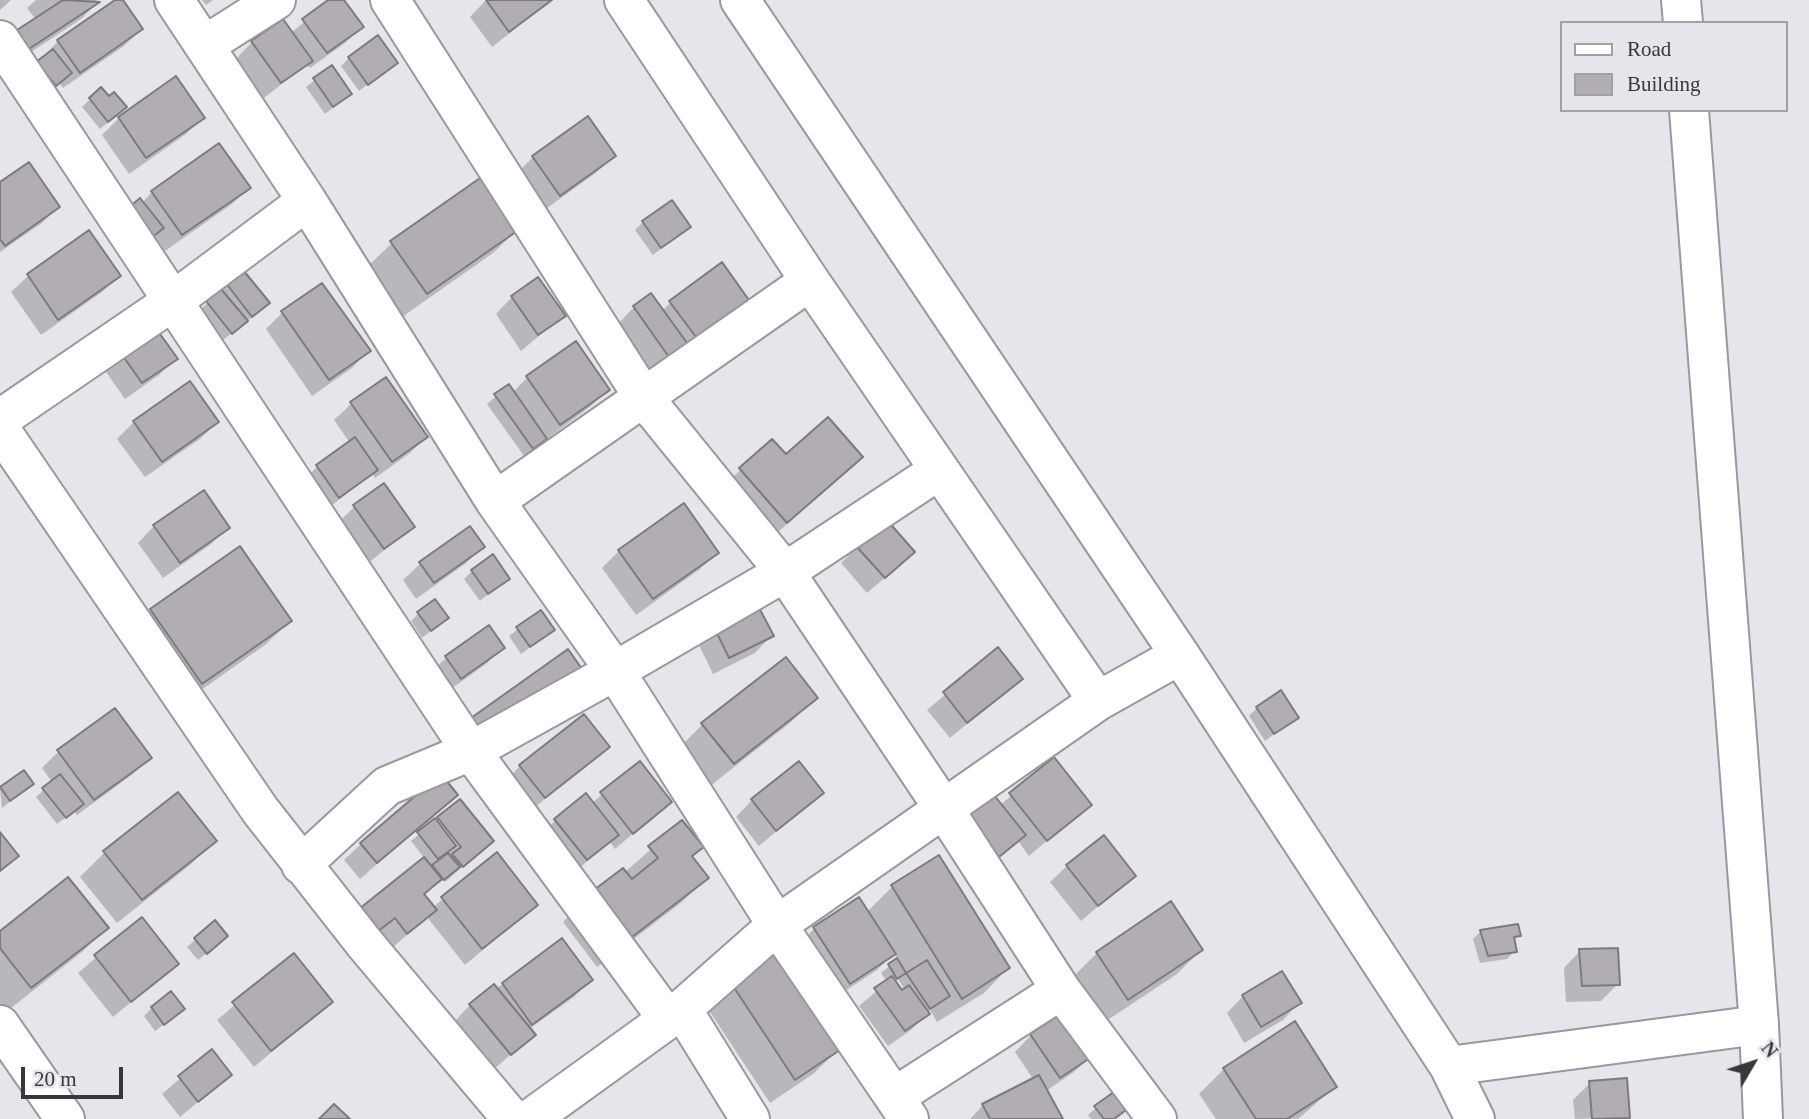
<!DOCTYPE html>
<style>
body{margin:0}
#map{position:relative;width:1809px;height:1119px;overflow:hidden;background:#e5e5ec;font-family:Georgia,serif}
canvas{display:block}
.legend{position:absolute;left:1560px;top:21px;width:228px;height:91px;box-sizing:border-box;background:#e5e5ec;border:2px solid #a0a0a5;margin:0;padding:9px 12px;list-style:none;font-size:21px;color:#38383b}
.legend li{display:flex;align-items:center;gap:14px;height:35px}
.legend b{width:35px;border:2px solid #a0a0a5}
.north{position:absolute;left:1718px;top:1028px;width:70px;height:70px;-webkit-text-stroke:5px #e5e5ec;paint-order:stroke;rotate:51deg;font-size:19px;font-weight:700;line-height:28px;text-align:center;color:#38383b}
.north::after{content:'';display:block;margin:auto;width:24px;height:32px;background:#38383b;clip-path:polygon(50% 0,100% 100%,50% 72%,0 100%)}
.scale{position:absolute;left:21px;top:1067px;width:102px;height:32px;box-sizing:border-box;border:4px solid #38383b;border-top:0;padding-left:9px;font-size:21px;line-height:24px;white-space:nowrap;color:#38383b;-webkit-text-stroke:5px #e5e5ec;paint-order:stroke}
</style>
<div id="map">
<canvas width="1809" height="1119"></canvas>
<ul class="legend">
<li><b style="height:9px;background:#fff"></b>Road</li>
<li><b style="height:19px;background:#b1adb3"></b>Building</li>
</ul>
<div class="north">N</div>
<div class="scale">20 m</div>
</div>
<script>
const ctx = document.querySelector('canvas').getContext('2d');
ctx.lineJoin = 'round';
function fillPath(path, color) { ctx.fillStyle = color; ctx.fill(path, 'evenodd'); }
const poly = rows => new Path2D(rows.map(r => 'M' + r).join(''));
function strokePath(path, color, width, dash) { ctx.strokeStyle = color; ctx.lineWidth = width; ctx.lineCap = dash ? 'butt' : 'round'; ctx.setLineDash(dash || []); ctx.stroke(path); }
fillPath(poly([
 [0,0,11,0,0,10],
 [36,0,96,0,98,2,81,19,28,54,2,48,36,20,27,8],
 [118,0,141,29,124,46,63,88,59,83,47,93,30,71,58,41],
 [202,0,213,0,206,5],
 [331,0,342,0,361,27,345,43,310,68,307,64,264,98,236,59,252,42,291,33],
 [486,0,552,0,492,47,470,17],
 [349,58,396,63,359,91,341,66],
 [331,67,350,94,325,114,306,87],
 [176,79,203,118,186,134,129,174,102,135,119,118],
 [101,89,117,115,100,129,82,107],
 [614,156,597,172,543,211,516,174,533,157],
 [0,184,58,207,42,223,0,252],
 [249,187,232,204,165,251,154,235,142,203,152,192],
 [643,222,689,227,653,255,635,230],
 [518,229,493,253,402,317,367,267,392,243],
 [89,233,119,276,102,292,41,335,11,292,28,276],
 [223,279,260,311,223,340,199,311,219,292],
 [322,285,368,351,352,368,312,396,266,329,282,313],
 [512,297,564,315,521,351,496,314],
 [671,302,749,303,654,375,618,324,634,307,662,311],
 [155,329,175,359,159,375,125,399,104,369],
 [576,344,608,389,591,406,524,456,487,404,508,386,513,392,527,378],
 [386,379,426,437,410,453,375,478,372,474,322,513,301,483,317,467,350,443,334,420,351,404],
 [134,422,217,422,200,439,145,477,117,439],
 [771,441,786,457,860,457,762,547,715,494],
 [355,506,413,527,367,564,338,523],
 [154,526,228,527,211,544,163,578,138,543],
 [470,529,483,547,466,563,416,599,403,580,420,564],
 [857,547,896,568,867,593,841,563],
 [239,549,290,621,265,645,177,707,126,635,151,611],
 [619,551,717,553,700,569,636,615,602,568],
 [472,571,507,578,480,601,464,579],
 [540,612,553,630,521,654,509,636],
 [419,613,447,618,422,638,411,621],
 [714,626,771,636,755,653,713,674,698,643],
 [488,628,503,648,486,664,444,694,429,674,446,658],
 [998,650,1021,679,950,738,927,710],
 [816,697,791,722,709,787,678,749,703,724],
 [1257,708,1297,717,1265,741,1249,716],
 [608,747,528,813,504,783,520,766],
 [59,751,149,758,133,774,77,815,74,811,57,824,36,797,52,782,42,768],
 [1054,760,1089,805,1029,856,1018,841,981,872,1000,805],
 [639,763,670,802,615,849,610,842,570,876,539,836,556,820,592,803],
 [24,772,32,784,2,808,0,790],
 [822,793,759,846,736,817,752,800],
 [456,795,360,879,344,860,361,844],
 [438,818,492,841,445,882,444,880,434,885,424,896,433,907,497,855,536,905,465,965,427,917,390,950,359,947,425,859,411,841],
 [682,822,701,847,691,857,707,877,682,902,597,967,563,922,587,898,625,872],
 [215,840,190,865,117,923,80,877,105,852],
 [938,857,1008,968,984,993,937,1022,930,1010,911,1030,888,1046,859,1006,887,982,881,973,898,959,894,953,877,970,833,999,798,945,814,929,867,912,892,887],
 [898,979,905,990,902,992,894,982],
 [1067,866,1134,875,1081,921,1050,882],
 [141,919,177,964,113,1017,78,973],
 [215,922,218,944,198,960,187,947],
 [1517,926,1519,935,1513,941,1515,951,1507,959,1480,963,1473,939,1480,932],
 [106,928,82,952,6,1012,0,1004,0,934],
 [1201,950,1177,974,1103,1023,1073,977,1097,953],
 [1580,951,1618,984,1601,1001,1566,1002,1564,968],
 [774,953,838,1050,813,1074,770,1103,706,1006],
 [294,955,331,1002,254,1067,217,1020],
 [590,980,574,997,529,1029,533,1035,493,1070,454,1022,470,1005,503,984],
 [1243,996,1299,1003,1283,1020,1244,1043,1227,1013],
 [152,1008,175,1016,155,1031,144,1016],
 [1294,1024,1335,1087,1298,1119,1216,1119,1199,1094,1224,1069],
 [1031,1035,1091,1056,1074,1072,1046,1091,1061,1119,970,1119,983,1105,1033,1079,1015,1052],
 [211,1052,230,1075,180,1117,162,1094],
 [1590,1083,1629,1117,1575,1119,1573,1100],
 [1132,1104,1115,1119,1091,1119,1088,1115,1096,1108]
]), '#0003');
const building = poly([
 [63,0,100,2,29,49,17,30,63,0],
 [115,0,123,0,143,29,80,73,57,40,115,0],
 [328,0,344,0,364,27,327,53,302,19,328,0],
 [486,0,552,0,509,32,486,0],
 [283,19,313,61,281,83,251,41,283,19],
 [378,35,398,63,368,85,348,57,378,35],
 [53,49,72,73,56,86,36,62,53,49],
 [332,65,352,94,333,107,313,78,332,65],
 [176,76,205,118,146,158,118,117,176,76],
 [101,87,109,96,114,92,127,107,108,122,89,98,101,87],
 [588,116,616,156,560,196,532,156,588,116],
 [219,143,251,188,182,235,151,191,219,143],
 [29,162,60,207,5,246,0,239,0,182,29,162],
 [483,176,520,229,427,294,390,241,483,176],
 [140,198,164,228,142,245,119,216,140,198],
 [672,200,691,227,661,248,642,221,672,200],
 [89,230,121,276,58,320,27,274,89,230],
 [722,262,751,303,699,341,669,301,722,262],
 [239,265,270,303,252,317,222,278,239,265],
 [538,277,566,316,538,335,511,296,538,277],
 [322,283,371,351,329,380,281,311,322,283],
 [221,289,248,321,232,334,206,301,221,289],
 [651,293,690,347,671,360,633,306,651,293],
 [155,327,178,359,142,383,120,352,155,327],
 [576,341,610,390,560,425,526,376,576,341],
 [386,377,428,437,392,462,350,402,386,377],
 [190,381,219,422,162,462,133,421,190,381],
 [509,384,547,439,533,449,494,394,509,384],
 [828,417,863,457,787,523,739,468,772,439,786,454,828,417],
 [355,437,378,470,339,498,316,465,355,437],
 [384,483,415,527,384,549,353,505,384,483],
 [204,490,230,528,180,563,153,525,204,490],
 [684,503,719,553,653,599,618,550,684,503],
 [886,519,915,552,885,578,856,546,886,519],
 [470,526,485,547,434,583,419,562,470,526],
 [240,546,292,621,202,684,150,609,240,546],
 [493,554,510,579,488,594,471,570,493,554],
 [435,599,449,618,431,631,417,612,435,599],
 [757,604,774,636,729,658,713,625,757,604],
 [541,610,555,630,530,647,516,627,541,610],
 [489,625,505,648,461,679,445,656,489,625],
 [998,647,1023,679,967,723,943,692,998,647],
 [568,649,582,669,478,743,464,723,568,649],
 [786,657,818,698,734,764,701,723,786,657],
 [1281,690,1299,718,1274,734,1256,707,1281,690],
 [115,708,152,758,94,800,57,750,115,708],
 [584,714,610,747,545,798,519,765,584,714],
 [1054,757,1092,805,1047,841,1009,793,1054,757],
 [640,761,672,802,633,834,600,792,640,761],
 [799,761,824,793,776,831,751,799,799,761],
 [24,770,34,784,10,801,0,787,24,770],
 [60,774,84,804,66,818,42,788,60,774],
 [441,774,458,795,377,863,360,843,441,774],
 [178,792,217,841,142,900,103,851,178,792],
 [586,793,619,835,587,860,554,819,586,793],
 [994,795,1026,835,999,857,967,817,994,795],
 [460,799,494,841,463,867,452,854,461,847,437,817,460,799],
 [435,818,456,846,438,859,417,832,435,818],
 [682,820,704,847,692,856,709,878,623,944,586,896,623,868,632,879,658,858,648,846,682,820],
 [0,832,19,856,0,871,0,832],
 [1104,835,1136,876,1098,906,1066,865,1104,835],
 [497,852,538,905,482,949,441,897,497,852],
 [448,853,460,867,444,880,432,865,448,853],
 [939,855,1010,968,962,999,891,885,939,855],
 [424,857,442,879,424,894,437,910,407,934,395,918,377,932,359,909,424,857],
 [68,877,109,928,31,988,0,948,0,931,68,877],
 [859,897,896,954,850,984,813,927,859,897],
 [1171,901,1203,950,1128,1000,1096,952,1171,901],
 [142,917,179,964,131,1002,94,955,142,917],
 [215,920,228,936,207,954,194,938,215,920],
 [1518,924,1521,936,1514,937,1517,952,1488,956,1480,930,1518,924],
 [562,938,593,980,532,1025,502,983,562,938],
 [1618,948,1620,985,1582,986,1579,949,1618,948],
 [775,950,840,1050,795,1080,729,980,775,950],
 [294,953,333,1002,271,1051,232,1002,294,953],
 [897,958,906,973,897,979,888,964,897,958],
 [927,960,950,996,930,1009,906,973,927,960],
 [1282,971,1302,1003,1261,1027,1242,995,1282,971],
 [892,976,902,990,909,985,930,1014,905,1031,874,988,892,976],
 [494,984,536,1035,511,1055,469,1004,494,984],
 [171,991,185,1009,164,1025,151,1007,171,991],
 [1064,1012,1093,1056,1060,1078,1030,1034,1064,1012],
 [1295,1021,1337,1087,1287,1119,1256,1119,1223,1068,1295,1021],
 [212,1049,232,1075,198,1102,178,1076,212,1049],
 [1039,1075,1063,1119,990,1119,982,1104,1039,1075],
 [1627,1078,1630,1118,1592,1119,1589,1081,1627,1078],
 [1121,1087,1134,1104,1114,1119,1104,1119,1094,1106,1121,1087],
 [334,1104,350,1119,319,1119,334,1104]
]);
fillPath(building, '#b1adb3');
strokePath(building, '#7d7a7f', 2);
const minor = poly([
 [174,0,307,201,495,501,615,671,777,925,909,1119],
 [390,0,644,398,785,572,944,809,1061,990,1157,1119],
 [624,0,810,281,1098,701],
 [740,0,1180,655,1449,1066,1759,1025],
 [0,40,471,751,667,1018],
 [205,45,276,0],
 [0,419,173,301,307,201],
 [0,429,260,810,365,944,512,1119],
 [495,501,810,281],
 [301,865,387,786,471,751,615,671,785,572,938,471],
 [682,1009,750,1119],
 [0,1025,65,1119],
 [1449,1066,1475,1119],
 [894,1097,1061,990],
 [530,1119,682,1009,777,925,1098,701,1180,655]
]);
const major = poly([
 [1681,0,1683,23],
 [1689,110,1759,1025,1763,1119]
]);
strokePath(minor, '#98989e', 42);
strokePath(major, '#98989e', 42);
strokePath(minor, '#fff', 38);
strokePath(major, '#fff', 38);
</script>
